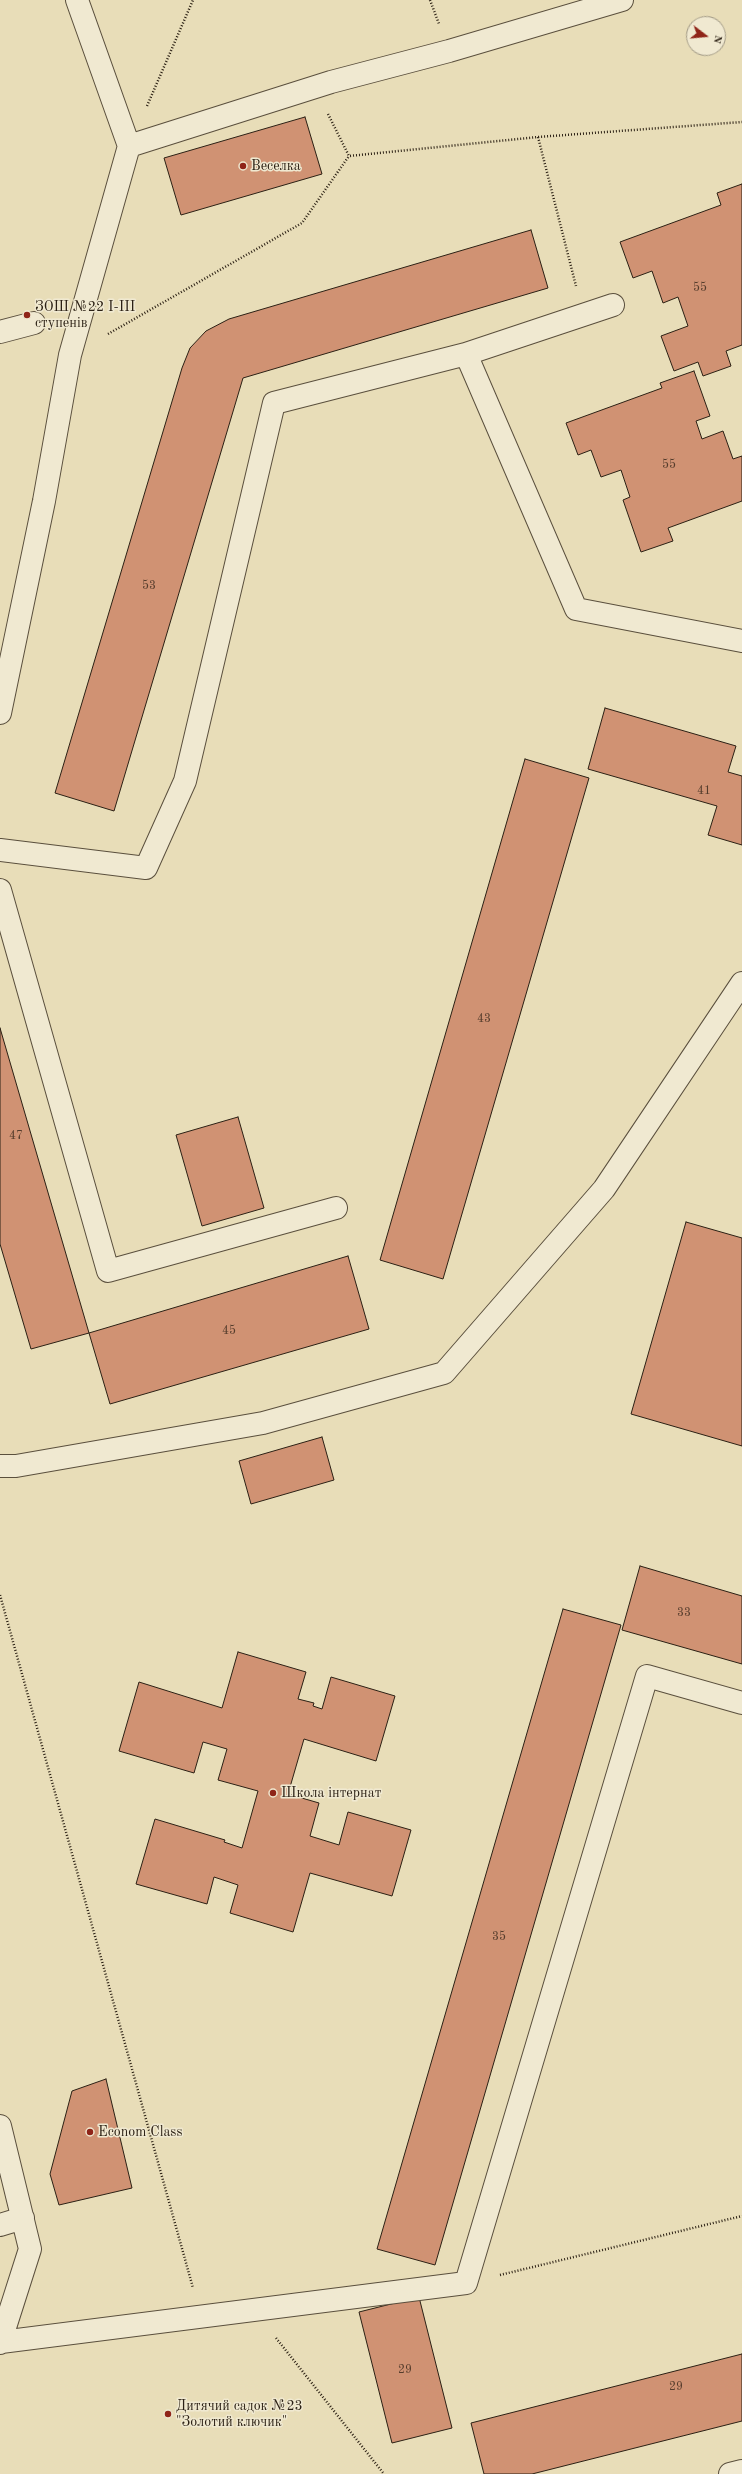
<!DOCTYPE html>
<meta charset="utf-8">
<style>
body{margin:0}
#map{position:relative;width:742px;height:2474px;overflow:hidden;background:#e8ddb8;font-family:"Old Standard TT",serif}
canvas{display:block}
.north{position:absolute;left:686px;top:16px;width:40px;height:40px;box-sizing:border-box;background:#f0e9d1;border:1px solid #a19985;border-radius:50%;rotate:106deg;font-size:11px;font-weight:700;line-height:16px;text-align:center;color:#2b2014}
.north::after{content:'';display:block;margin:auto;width:14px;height:18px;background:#8f2418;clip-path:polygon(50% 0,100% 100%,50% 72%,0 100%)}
</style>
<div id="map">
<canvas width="742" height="2474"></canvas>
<div class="north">N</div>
</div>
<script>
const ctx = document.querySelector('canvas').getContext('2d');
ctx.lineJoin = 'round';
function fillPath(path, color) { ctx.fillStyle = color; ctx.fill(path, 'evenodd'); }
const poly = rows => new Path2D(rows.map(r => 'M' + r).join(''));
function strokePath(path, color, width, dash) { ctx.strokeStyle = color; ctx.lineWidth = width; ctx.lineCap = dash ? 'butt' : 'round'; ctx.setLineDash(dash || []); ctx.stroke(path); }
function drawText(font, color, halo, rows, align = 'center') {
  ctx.font = font + ' "Old Standard TT",serif'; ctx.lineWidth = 3; ctx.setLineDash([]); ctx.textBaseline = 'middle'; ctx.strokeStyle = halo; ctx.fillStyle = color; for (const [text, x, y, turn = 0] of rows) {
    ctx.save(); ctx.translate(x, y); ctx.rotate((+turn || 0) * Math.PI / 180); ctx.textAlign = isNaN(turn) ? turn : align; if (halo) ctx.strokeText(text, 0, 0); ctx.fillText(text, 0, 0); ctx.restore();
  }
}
const building = poly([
 [305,117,322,174,181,215,164,158,305,117],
 [742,184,742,345,726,351,731,366,703,376,698,362,674,371,661,336,688,326,678,297,663,303,652,271,633,278,620,242,721,205,717,193,742,184],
 [531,230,548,288,243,378,114,811,55,793,182,368,190,348,206,331,229,319,531,230],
 [694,371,710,416,696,421,702,439,723,431,733,459,742,456,742,501,668,528,673,541,641,552,623,500,630,497,621,470,601,477,591,450,578,455,566,423,662,388,660,383,694,371],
 [605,708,736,746,728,772,742,776,742,845,708,835,717,806,588,769,605,708],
 [525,759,589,778,443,1279,380,1260,525,759],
 [0,1028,89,1333,31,1349,0,1244,0,1028],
 [238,1117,264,1208,202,1226,176,1135,238,1117],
 [686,1222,742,1238,742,1446,631,1414,686,1222],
 [348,1256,369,1329,110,1404,89,1333,348,1256],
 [322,1437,334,1480,251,1504,239,1461,322,1437],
 [640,1566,742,1596,742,1664,622,1630,640,1566],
 [563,1609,621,1625,435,2265,377,2249,563,1609],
 [238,1652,306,1672,298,1699,314,1703,313,1706,322,1709,331,1677,395,1696,376,1761,304,1739,288,1794,319,1803,310,1836,339,1845,348,1812,411,1830,392,1896,310,1873,293,1932,230,1913,238,1885,214,1877,207,1904,136,1884,155,1819,225,1840,224,1842,242,1848,258,1791,218,1780,227,1749,203,1742,194,1773,119,1751,139,1682,222,1708,238,1652],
 [106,2079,132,2188,59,2205,50,2174,72,2091,106,2079],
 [419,2297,452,2428,392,2443,359,2312,419,2297],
 [742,2354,742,2421,532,2474,484,2474,471,2423,742,2354]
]);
fillPath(building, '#d09273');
strokePath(building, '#2b2014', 1);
const minor = poly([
 [129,146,331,82,449,51,622,0],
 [0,332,34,323],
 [466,354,613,305],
 [0,713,44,501,70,355,129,146,77,0],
 [0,850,146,868,185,781,274,403,466,354,576,609,742,641],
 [0,890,108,1271,336,1208],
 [0,1466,16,1466,263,1423,444,1373,604,1189,742,983],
 [0,2126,30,2249,0,2343],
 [0,2225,23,2218],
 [1,2342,466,2283,647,1676,742,1703],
 [730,2474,742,2471]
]);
strokePath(minor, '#5a4f3d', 24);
strokePath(poly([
 [430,0,439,24],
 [147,106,193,0],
 [328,114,349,156,538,137,742,122],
 [538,137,576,286],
 [108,334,302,223,349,156],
 [0,1595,193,2288],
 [500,2275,742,2216],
 [276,2338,384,2474]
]), '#2b2014', 2.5, [1, 2]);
strokePath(minor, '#f0e9d1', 22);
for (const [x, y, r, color] of [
 [243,166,4,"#8f2418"],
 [27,315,4,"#8f2418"],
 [273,1793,4,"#8f2418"],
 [90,2132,4,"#8f2418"],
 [168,2414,4,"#8f2418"]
]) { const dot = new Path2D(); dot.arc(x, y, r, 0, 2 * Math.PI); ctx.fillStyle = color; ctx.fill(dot); strokePath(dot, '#f0e9d1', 1.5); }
drawText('12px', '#543c2c', null, [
 ["55",700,288],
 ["55",669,465],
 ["53",149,586],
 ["41",704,791],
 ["43",484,1019],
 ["47",16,1136],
 ["45",229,1331],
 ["33",684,1613],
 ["35",499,1937],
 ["29",405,2370],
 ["29",676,2387]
]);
drawText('14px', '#2b2014', '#f0e9d1', [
 ["Веселка",251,166],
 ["ЗОШ №22 І-ІІІ",35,307],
 ["ступенів",35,323],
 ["Школа інтернат",281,1793],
 ["Econom Class",98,2132],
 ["Дитячий садок №23",176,2406],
 ["\"Золотий ключик\"",176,2422]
], 'left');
</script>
